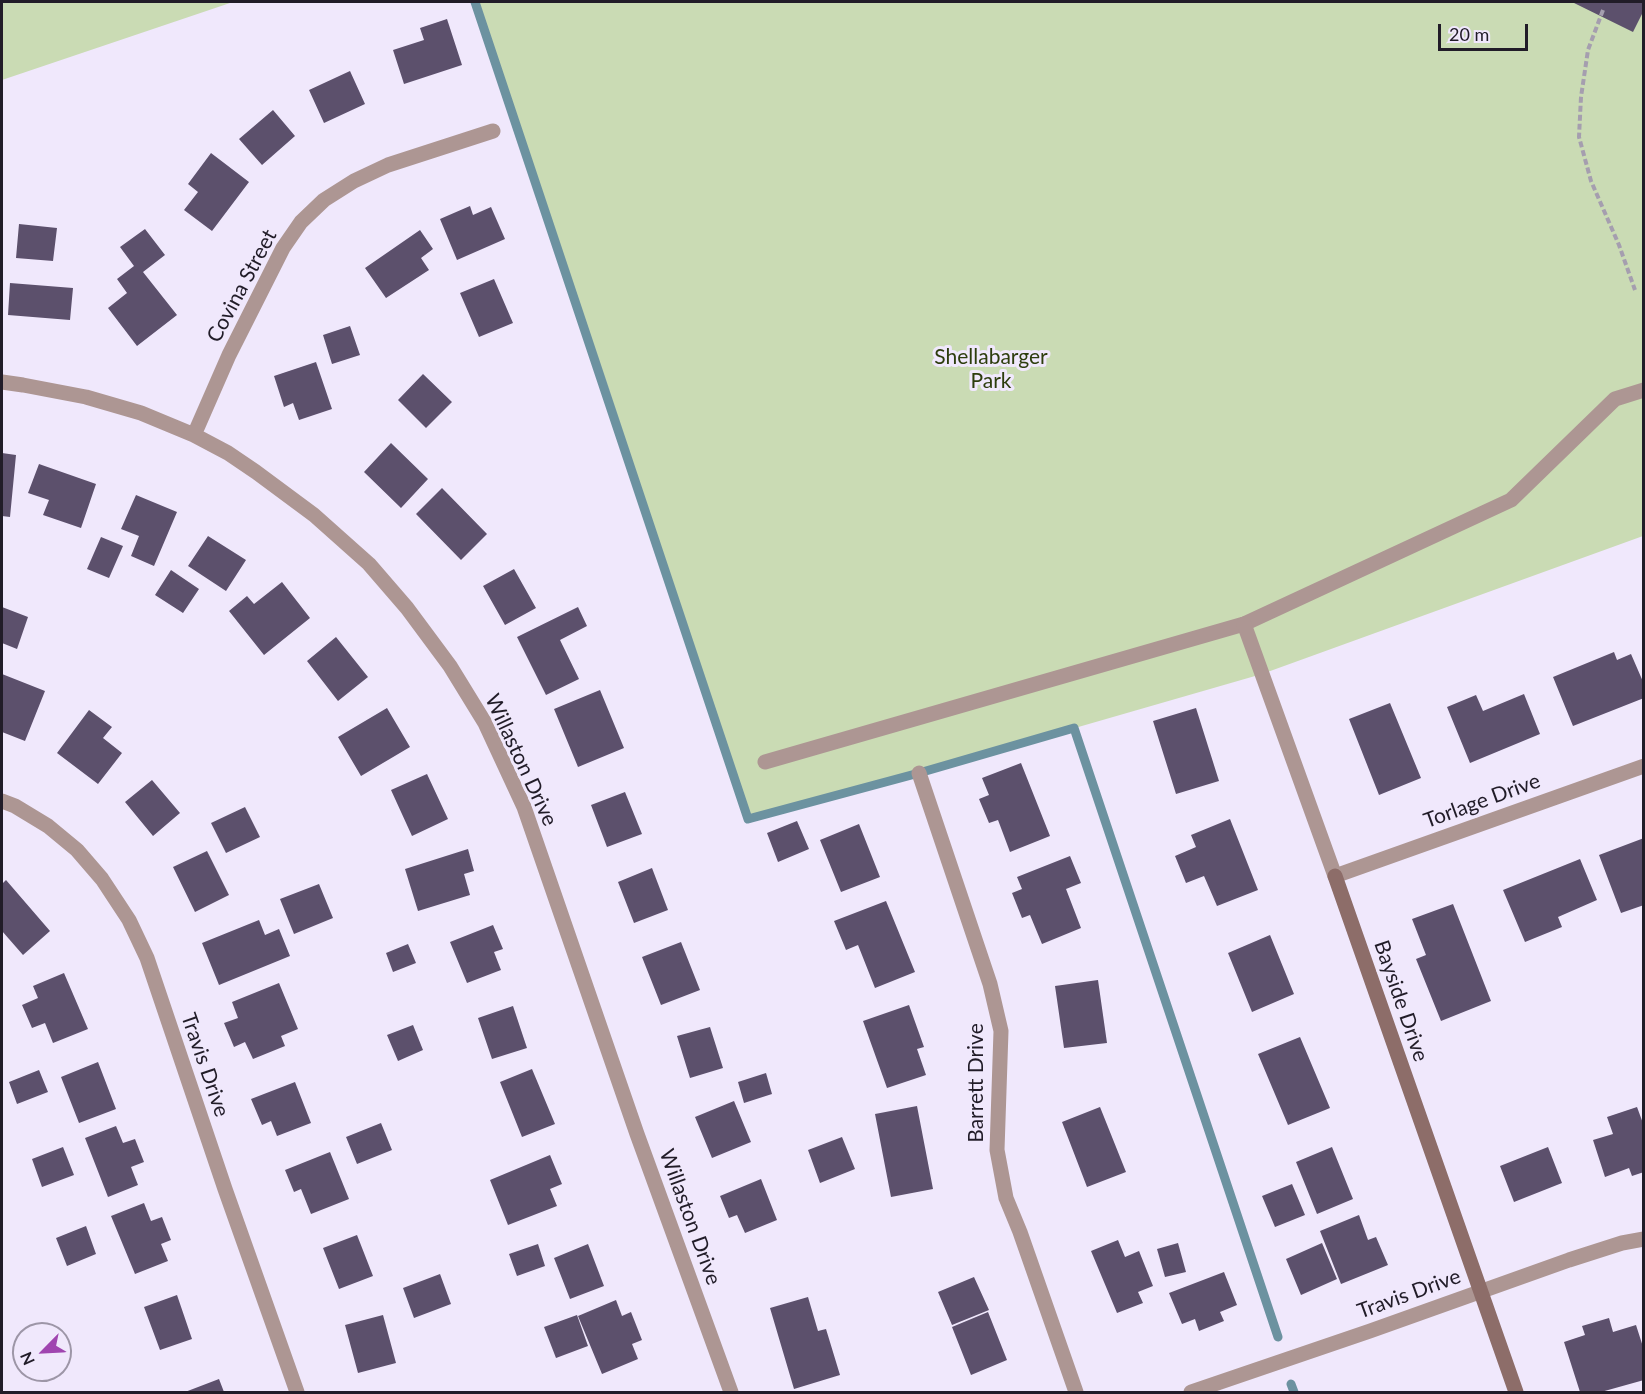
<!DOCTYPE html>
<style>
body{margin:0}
#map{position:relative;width:1645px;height:1394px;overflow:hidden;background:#f0e8fc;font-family:Lato,sans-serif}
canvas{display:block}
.frame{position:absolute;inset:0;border:3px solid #211c28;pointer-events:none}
.north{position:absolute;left:12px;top:1322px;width:60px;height:60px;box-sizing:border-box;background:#f0e8fc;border:2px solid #9d96a7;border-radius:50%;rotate:246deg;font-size:16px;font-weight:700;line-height:24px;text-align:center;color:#211c28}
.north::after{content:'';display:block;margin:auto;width:21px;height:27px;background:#a045b0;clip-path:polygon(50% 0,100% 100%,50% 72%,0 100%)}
.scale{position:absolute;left:1438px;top:24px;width:90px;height:27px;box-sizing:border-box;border:3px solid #211c28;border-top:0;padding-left:8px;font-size:18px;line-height:21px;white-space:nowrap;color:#211c28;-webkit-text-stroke:4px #f0e8fc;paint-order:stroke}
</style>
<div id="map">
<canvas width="1645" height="1394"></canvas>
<div class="frame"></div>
<div class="north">N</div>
<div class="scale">20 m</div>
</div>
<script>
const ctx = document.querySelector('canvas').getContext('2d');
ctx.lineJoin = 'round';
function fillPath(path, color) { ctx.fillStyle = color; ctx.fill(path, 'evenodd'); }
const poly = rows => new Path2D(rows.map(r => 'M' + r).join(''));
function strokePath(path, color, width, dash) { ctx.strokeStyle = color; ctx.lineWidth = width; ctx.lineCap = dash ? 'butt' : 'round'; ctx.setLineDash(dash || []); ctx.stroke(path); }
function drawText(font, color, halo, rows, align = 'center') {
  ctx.font = font + ' Lato,sans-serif'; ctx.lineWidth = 6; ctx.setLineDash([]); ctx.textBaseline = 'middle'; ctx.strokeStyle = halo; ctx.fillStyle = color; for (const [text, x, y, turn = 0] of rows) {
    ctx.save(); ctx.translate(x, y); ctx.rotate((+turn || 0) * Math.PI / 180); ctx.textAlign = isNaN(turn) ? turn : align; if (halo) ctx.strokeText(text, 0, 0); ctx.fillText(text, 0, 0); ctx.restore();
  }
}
fillPath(poly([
 [2,2,233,2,2,80],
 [475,2,1643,2,1643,536,1262,674,919,773,748,819,609,390]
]), '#cadbb4');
strokePath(poly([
 [475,2,748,819,919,773,1074,728,1278,1337],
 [1291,1384,1294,1392]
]), '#6c92a0', 9);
fillPath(poly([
 [1572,2,1644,2,1644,10,1633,32],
 [447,19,462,65,404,84,393,50,424,40,420,28],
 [350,71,365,104,324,123,309,90],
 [273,110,295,136,262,165,239,139],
 [211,153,249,182,212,231,184,210,198,192,188,184],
 [470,206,473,215,491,207,505,239,457,260,440,219],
 [19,224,57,228,53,261,16,258],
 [145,229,165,255,143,272,177,315,137,346,108,308,127,293,117,279,134,266,120,247],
 [420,230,433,249,421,258,429,270,386,298,365,268],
 [494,279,513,323,479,337,460,293],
 [10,283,73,288,70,320,8,315],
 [350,326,360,355,332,364,323,335],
 [316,362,332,409,299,420,293,403,284,407,274,376],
 [423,374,452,402,426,428,398,400],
 [391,443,428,479,401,508,364,472],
 [2,453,16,455,10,517,2,516],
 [39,464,96,484,81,528,43,515,49,500,28,493],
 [442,488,487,534,461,560,416,514],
 [136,495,177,512,154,566,131,556,139,536,121,529],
 [208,536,246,560,226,591,188,566],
 [101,537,123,546,109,578,87,569],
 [514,569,536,608,505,625,483,586],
 [171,570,199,589,183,613,155,595],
 [282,582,310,618,264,655,229,611,247,596,254,604],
 [2,607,28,617,17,649,2,643],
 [578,607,587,626,560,640,579,679,546,695,517,637],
 [336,637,368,677,338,701,307,661],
 [1614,652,1617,660,1631,654,1644,684,1644,698,1573,726,1553,677],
 [2,674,45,691,25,741,2,732],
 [600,690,624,748,578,767,554,709],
 [1524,694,1540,734,1470,763,1447,707,1476,695,1483,711],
 [1390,703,1421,778,1379,795,1349,719],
 [387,708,410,747,361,776,338,737],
 [1196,708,1219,781,1176,794,1153,721],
 [89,710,112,727,103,738,122,753,98,784,57,753],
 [1021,763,1050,836,1010,852,998,820,989,823,979,799,989,795,982,778],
 [427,774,448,819,412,836,391,790],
 [152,780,180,813,153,836,125,802],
 [625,792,642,834,607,847,591,805],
 [245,807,260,837,226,853,211,823],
 [1230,819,1258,890,1217,906,1204,876,1186,883,1175,856,1196,847,1191,835],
 [797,821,809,849,778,862,767,833],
 [859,824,880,877,841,892,820,840],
 [1644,838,1644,905,1621,913,1599,855],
 [468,849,474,871,464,874,470,895,418,911,405,869],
 [207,851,229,895,195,912,173,867],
 [1070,856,1081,883,1066,889,1081,928,1042,944,1030,915,1022,918,1012,893,1022,889,1017,877],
 [1580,859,1597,900,1558,917,1562,927,1525,942,1503,890],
 [652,868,668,910,634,923,618,882],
 [6,880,50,931,23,955,2,931,2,884],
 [319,884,333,918,294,934,280,899],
 [886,901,915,972,875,988,858,945,846,950,834,921],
 [1453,904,1491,1001,1441,1021,1416,959,1426,955,1412,919],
 [259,920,265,935,279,929,290,956,219,985,202,943],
 [493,925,503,949,494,952,501,970,467,983,450,942],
 [1270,935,1294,994,1252,1012,1228,953],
 [681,942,700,990,661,1005,642,957],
 [408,944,416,963,393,972,386,953],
 [64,973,88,1029,53,1043,45,1023,32,1028,22,1005,38,998,33,986],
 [1098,980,1107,1043,1064,1048,1055,986],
 [279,983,298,1029,281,1036,285,1046,253,1059,245,1042,234,1047,224,1023,238,1018,232,1002],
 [909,1005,924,1047,917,1049,926,1075,887,1088,863,1021],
 [513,1006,527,1048,492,1059,478,1018],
 [413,1025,423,1050,398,1061,387,1035],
 [710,1027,723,1068,690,1078,677,1036],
 [1300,1037,1330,1108,1288,1125,1258,1054],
 [98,1062,116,1109,79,1123,61,1077],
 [532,1069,555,1124,522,1137,500,1082],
 [39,1070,48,1092,17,1104,9,1082],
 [766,1073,772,1094,744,1103,738,1082],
 [295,1082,311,1123,277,1136,271,1121,262,1125,251,1099],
 [734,1101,751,1142,712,1158,695,1117],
 [917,1106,933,1189,891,1197,875,1114],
 [1100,1107,1126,1172,1087,1187,1062,1122],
 [1637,1107,1644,1126,1644,1172,1632,1176,1629,1168,1605,1177,1593,1140,1613,1134,1607,1117],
 [381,1123,392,1150,357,1164,346,1137],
 [116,1126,123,1143,135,1139,144,1162,131,1167,138,1185,108,1197,85,1138],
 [842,1137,855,1169,820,1183,808,1150],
 [63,1147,74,1175,42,1187,32,1159],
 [1332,1147,1353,1199,1317,1214,1296,1162],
 [1548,1147,1562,1183,1514,1202,1500,1166],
 [330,1152,349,1199,311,1214,301,1189,294,1192,285,1170],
 [550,1155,562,1184,550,1189,557,1206,508,1225,490,1180],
 [761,1179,777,1220,745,1233,737,1215,729,1218,720,1196],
 [1292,1184,1305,1215,1275,1227,1262,1196],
 [144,1203,151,1221,162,1217,171,1240,161,1244,168,1261,135,1274,111,1216],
 [1359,1215,1368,1240,1376,1237,1388,1265,1341,1284,1320,1231],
 [86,1226,96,1254,67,1266,56,1238],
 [357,1235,373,1276,339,1289,323,1248],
 [1118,1240,1125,1257,1139,1251,1153,1286,1138,1292,1143,1303,1117,1313,1091,1251],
 [1178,1243,1186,1272,1165,1277,1157,1249],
 [1322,1243,1337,1279,1301,1295,1286,1259],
 [538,1244,545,1266,517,1276,509,1254],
 [588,1244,604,1286,570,1299,554,1258],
 [1224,1272,1237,1305,1220,1312,1224,1321,1199,1331,1195,1319,1182,1324,1169,1293],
 [440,1274,451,1304,414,1318,403,1288],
 [974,1277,989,1310,952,1325,938,1292],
 [177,1295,192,1339,160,1350,144,1307],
 [808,1297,818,1331,826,1329,840,1375,794,1389,770,1308],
 [616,1300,622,1316,631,1312,642,1340,632,1344,638,1359,602,1374,578,1316],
 [988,1312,1007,1360,971,1375,952,1327],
 [383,1315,396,1363,358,1373,345,1325],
 [577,1315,588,1346,556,1358,544,1327],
 [1609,1318,1613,1332,1636,1325,1644,1350,1644,1380,1601,1392,1580,1392,1564,1342,1585,1335,1582,1326],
 [219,1379,224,1392,185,1392]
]), '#5c506c');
strokePath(poly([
 [1603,10,1588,50,1581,97,1579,137,1591,181,1619,245,1635,290]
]), '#a59eaf', 4, [6, 3]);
strokePath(poly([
 [765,762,1244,624,1511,500,1615,399,1644,390]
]), '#ad9693', 15);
strokePath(poly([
 [2,382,23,385,86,397,141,413,194,435,228,453,256,472,314,515,369,564,407,608,450,666,485,723,524,807,637,1134,731,1392],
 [194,435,229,355,283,248,301,222,324,200,354,181,388,165,493,131],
 [1244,624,1335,876,1644,766],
 [919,773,990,984,1001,1031,997,1150,1006,1198,1020,1232,1076,1392],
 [2,801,15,806,48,826,77,850,102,879,129,920,147,958,225,1189,297,1392],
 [1191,1392,1370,1331,1569,1260,1622,1243,1644,1239]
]), '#ad9693', 15);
strokePath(poly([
 [1335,876,1516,1392]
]), '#8d6d69', 15);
drawText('21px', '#211c28', '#f0e8fc', [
 ["Covina Street",242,286,-62],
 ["Willaston Drive",521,760,65],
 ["Torlage Drive",1482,801,-20],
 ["Bayside Drive",1401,1001,71],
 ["Travis Drive",205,1065,71],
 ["Barrett Drive",976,1083,-90],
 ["Willaston Drive",690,1217,70],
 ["Travis Drive",1409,1294,-20]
]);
drawText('21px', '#2d3d0d', '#f0e8fc', [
 ["Shellabarger",991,357],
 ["Park",991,381]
]);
</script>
